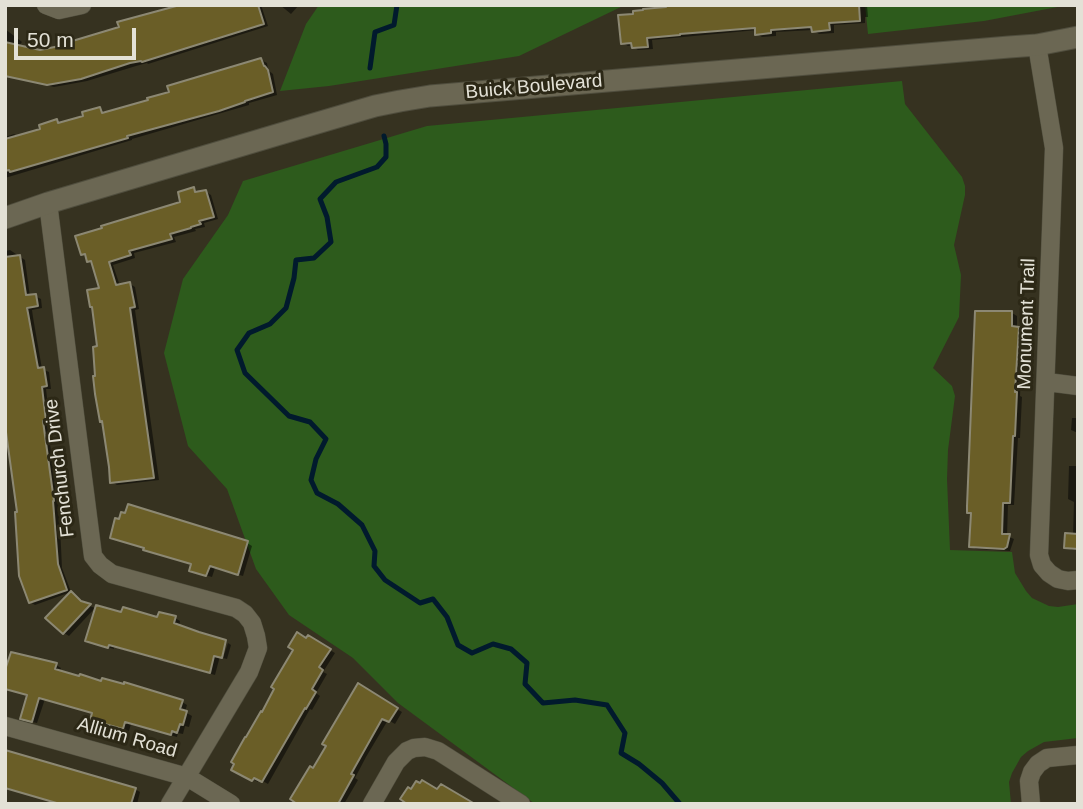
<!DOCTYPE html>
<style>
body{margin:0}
#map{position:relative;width:1083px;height:809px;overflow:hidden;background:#363220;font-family:Helvetica,sans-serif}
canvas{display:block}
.frame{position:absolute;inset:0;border:7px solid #e3e1d6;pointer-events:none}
.scale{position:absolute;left:14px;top:28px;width:122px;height:32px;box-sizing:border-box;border:4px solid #e3e1d6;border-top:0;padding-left:9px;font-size:21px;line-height:24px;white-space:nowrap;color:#e3e1d6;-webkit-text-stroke:5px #2c2816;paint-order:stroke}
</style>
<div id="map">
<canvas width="1083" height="809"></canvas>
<div class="frame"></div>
<div class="scale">50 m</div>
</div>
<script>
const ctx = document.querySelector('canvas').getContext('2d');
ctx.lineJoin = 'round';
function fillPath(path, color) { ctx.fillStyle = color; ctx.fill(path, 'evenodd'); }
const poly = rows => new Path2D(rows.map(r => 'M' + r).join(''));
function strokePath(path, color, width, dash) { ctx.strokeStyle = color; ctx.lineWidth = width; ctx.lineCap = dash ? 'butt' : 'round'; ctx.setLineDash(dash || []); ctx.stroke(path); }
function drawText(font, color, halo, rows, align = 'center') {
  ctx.font = font + ' Helvetica,sans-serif'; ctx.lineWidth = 6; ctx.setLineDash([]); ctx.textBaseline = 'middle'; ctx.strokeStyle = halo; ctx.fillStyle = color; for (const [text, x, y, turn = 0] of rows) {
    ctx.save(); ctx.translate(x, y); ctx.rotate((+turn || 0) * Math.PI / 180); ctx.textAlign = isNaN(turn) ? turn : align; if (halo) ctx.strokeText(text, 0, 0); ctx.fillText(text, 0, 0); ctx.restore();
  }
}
fillPath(poly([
 [319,5,625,5,519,56,329,86,280,91,306,24],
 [865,5,1068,5,984,21,868,34],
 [902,81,905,104,962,177,965,186,965,195,954,245,961,275,959,317,933,368,952,386,955,396,948,450,947,479,950,550,1012,552,1015,573,1026,591,1032,598,1049,606,1058,607,1078,604,1078,738,1044,742,1028,751,1021,757,1012,773,1009,782,1011,804,535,804,398,703,353,658,289,615,256,569,227,489,188,446,164,353,183,279,228,215,243,181,427,126]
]), '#2d5b1c');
fillPath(poly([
 [186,5,261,5,268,26,148,64,147,63,136,66,87,81,54,87,19,79,5,69,5,29,22,42,18,47,40,51,72,45],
 [280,5,299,5,291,14],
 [668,5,867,5,868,17,865,17,865,23,834,25,834,33,819,34,813,30,776,32,776,36,762,37,757,34,757,30,652,40,653,49,638,50,633,47,633,45,628,46,623,43,668,8],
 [261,60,267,63,268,70,273,74,277,95,249,103,249,105,132,139,132,140,5,178,5,137,14,134,19,137,42,130,57,121,61,124,85,117,100,108,102,110,99,110,106,121,103,110,106,114,150,101],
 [194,189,200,193,206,192,211,195,218,219,204,223,205,227,195,229,196,231,174,237,176,242,134,253,135,258,113,265,120,286,130,284,135,287,139,309,135,310,159,480,117,485,112,482,99,348,102,289,94,264,89,261,87,256,83,254,182,203],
 [10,250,25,260,30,297,35,296,41,299,42,308,32,310,33,317,42,369,49,372,51,389,46,389,50,423,47,424,59,504,62,568,71,592,35,605,30,602,5,408,5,251],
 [1012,313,1017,316,1017,328,1023,331,1020,396,1022,397,1020,438,1018,438,1014,505,1008,505,1007,536,1014,539,1010,551,976,549,970,546,972,515,968,512],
 [1072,418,1078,418,1078,550,1072,550,1066,547,1073,535,1074,502,1068,499,1069,466,1076,466,1078,433,1071,430],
 [126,515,247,543,252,546,243,576,215,568,212,577,197,573,193,565,150,552,145,549,117,540],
 [76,596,84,604,95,608,69,636,64,633],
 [122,614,158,619,175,618,180,621,179,627,224,641,215,675,114,647,114,649,92,643],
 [308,637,335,653,323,672,327,674,316,693,320,696,312,710,310,709,268,784,259,779,258,782,233,769],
 [228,643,231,645,227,659,223,658],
 [56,665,61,668,60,672,182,702,187,705,185,712,192,716,189,727,185,726,183,734,178,733,177,737,131,724,129,731,98,722,94,713,45,699,37,723,28,721,29,696,5,688],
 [358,686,402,712,395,724,388,720,366,757,355,778,358,780,344,804,338,804,314,770],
 [5,752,135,789,140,792,137,804,59,804,5,788]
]), '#0007');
strokePath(poly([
 [370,68,375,32,394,25,397,5],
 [384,136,386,144,386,157,377,167,336,182,320,199,327,217,331,242,314,258,296,260,294,278,286,308,270,324,249,333,237,350,245,373,289,416,310,422,326,439,316,459,311,480,317,493,338,504,362,525,375,551,374,566,385,580,420,603,433,599,447,617,458,645,472,653,493,644,511,649,527,663,525,684,543,703,575,700,607,705,625,733,621,753,639,764,662,783,680,804]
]), '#011a2d', 5);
const building = poly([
 [180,5,258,5,264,24,142,62,141,61,130,63,81,79,47,85,5,76,5,42,40,50,69,44,69,42,119,27,117,22,180,5],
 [666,5,859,5,860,21,829,23,830,30,812,32,811,27,771,30,771,33,755,35,755,28,680,34,680,35,647,38,648,47,632,48,631,43,621,44,618,15,633,14,633,11,643,10,643,9,666,7,666,5],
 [261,58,264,66,265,66,268,70,273,92,245,101,245,102,219,111,127,136,128,138,10,172,9,170,5,171,5,139,40,129,39,125,57,119,58,123,83,116,82,112,100,107,102,113,148,100,147,98,169,92,167,86,261,58],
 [194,187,195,192,206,190,214,217,199,221,201,224,191,227,191,228,170,234,172,239,129,251,131,255,109,262,116,285,130,282,135,307,130,308,154,478,110,483,109,467,102,421,100,422,95,394,93,376,95,376,93,347,97,346,92,307,90,307,87,290,99,288,91,261,87,262,85,254,81,255,75,236,102,228,101,226,180,202,178,192,194,187],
 [20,255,26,295,36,294,38,306,27,308,28,313,38,368,44,367,47,386,42,387,46,421,43,421,54,501,53,501,58,564,67,590,29,603,19,576,15,512,17,512,5,425,5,257,20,255],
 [975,311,1012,311,1012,326,1019,327,1015,392,1017,392,1015,436,1013,436,1010,503,1003,503,1002,534,1010,534,1007,547,1004,549,969,547,971,513,967,513,967,506,975,311],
 [128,504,248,541,238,575,210,566,206,576,189,571,191,564,143,550,144,548,110,538,115,518,119,519,121,512,125,513,128,504],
 [1065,533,1078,534,1078,549,1064,548,1065,533],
 [71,591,81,601,91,604,63,634,45,618,71,591],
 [96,605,121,612,123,607,157,617,159,612,176,616,174,623,199,632,226,640,222,658,214,656,210,673,109,645,108,648,85,641,96,605],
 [297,632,306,638,308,635,331,649,319,667,323,670,312,689,316,692,306,709,305,708,262,782,254,778,252,781,231,770,234,764,231,762,245,737,246,737,261,711,262,712,274,689,271,687,293,650,288,647,297,632],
 [11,652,57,663,55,669,79,676,80,674,101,681,102,678,124,684,124,682,183,700,180,709,187,711,183,725,180,724,177,733,172,731,171,735,125,722,123,729,90,720,92,713,39,698,32,722,20,719,27,695,5,689,5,670,11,652],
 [358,683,398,708,389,722,382,719,351,774,354,775,338,804,297,804,290,799,310,766,313,768,326,746,322,744,358,683],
 [5,750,136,788,131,804,60,804,5,788,5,750],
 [422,780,437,789,441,784,475,804,407,804,400,799,408,787,411,789,416,781,420,783,422,780]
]);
fillPath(building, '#6a5e27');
strokePath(building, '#8c8873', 2);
const minor = poly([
 [46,5,59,10,82,5],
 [1037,45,1054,148,1039,555,1042,565,1049,573,1058,579,1068,581,1078,580],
 [48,203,93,556,100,565,112,574,236,608,245,614,252,623,256,636,258,648,249,672,170,804],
 [1047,382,1078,386],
 [5,726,187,777,231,804],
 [372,804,396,762,407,751,414,748,425,747,438,751,521,804],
 [1031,804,1029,781,1032,772,1038,764,1047,758,1078,755]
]);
const tertiary = poly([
 [5,218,48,203,290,131,375,106,400,101,430,96,1009,47,1037,45,1078,37]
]);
strokePath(minor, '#504e3e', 19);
strokePath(tertiary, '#504e3e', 23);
strokePath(minor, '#6b6753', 18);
strokePath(tertiary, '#6b6753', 21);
drawText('19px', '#e3e1d6', '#2c2816', [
 ["Buick Boulevard",534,87,-5],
 ["Monument Trail",1027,324,-88],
 ["Fenchurch Drive",60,468,-97],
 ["Allium Road",127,738,16]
]);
</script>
